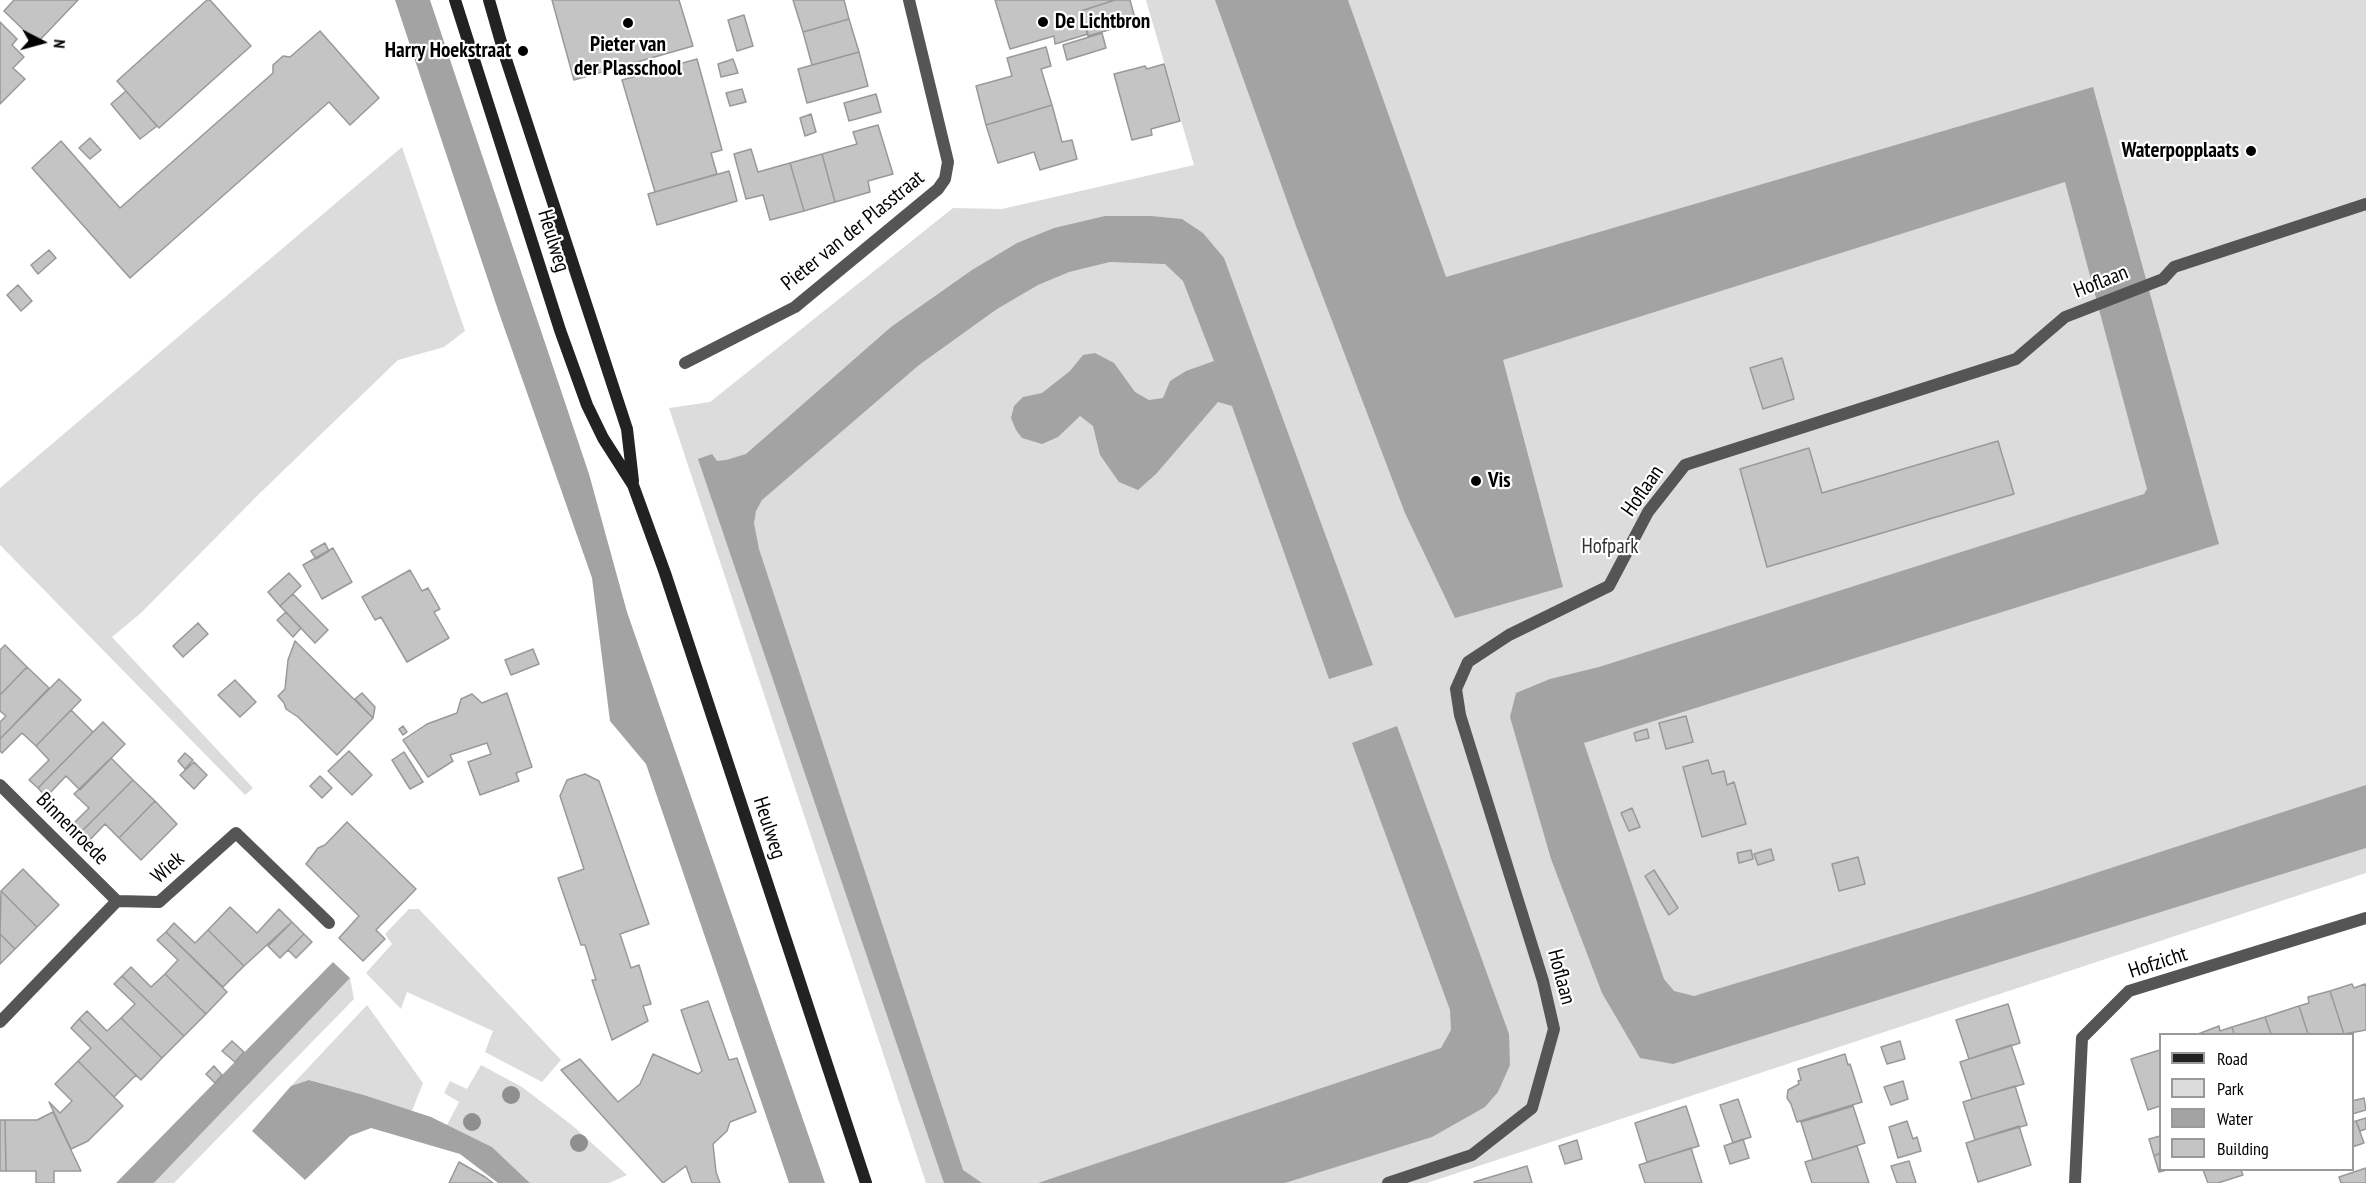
<!DOCTYPE html>
<style>
body{margin:0}
#map{position:relative;width:2366px;height:1183px;overflow:hidden;background:#fff;font-family:"PT Sans Narrow",sans-serif}
canvas{display:block}
.legend{position:absolute;left:2159px;top:1033px;width:195px;height:138px;box-sizing:border-box;background:#fff;border:2px solid #999;margin:0;padding:8px 10px;list-style:none;font-size:18px;color:#000}
.legend li{display:flex;align-items:center;gap:12px;height:30px}
.legend b{width:30px;border:2px solid #999}
.north{position:absolute;left:12px;top:12px;width:60px;height:60px;-webkit-text-stroke:4px #fff;paint-order:stroke;rotate:96deg;font-size:16px;font-weight:700;line-height:24px;text-align:center;color:#000}
.north::after{content:'';display:block;margin:auto;width:21px;height:27px;background:#000;clip-path:polygon(50% 0,100% 100%,50% 72%,0 100%)}
</style>
<div id="map">
<canvas width="2366" height="1183"></canvas>
<ul class="legend">
<li><b style="height:8px;background:#222"></b>Road</li>
<li><b style="height:16px;background:#dcdcdc"></b>Park</li>
<li><b style="height:16px;background:#a3a3a3"></b>Water</li>
<li><b style="height:16px;background:#c4c4c4"></b>Building</li>
</ul>
<div class="north">N</div>
</div>
<script>
const ctx = document.querySelector('canvas').getContext('2d');
ctx.lineJoin = 'round';
function fillPath(path, color) { ctx.fillStyle = color; ctx.fill(path, 'evenodd'); }
const poly = rows => new Path2D(rows.map(r => 'M' + r).join(''));
function strokePath(path, color, width, dash) { ctx.strokeStyle = color; ctx.lineWidth = width; ctx.lineCap = dash ? 'butt' : 'round'; ctx.setLineDash(dash || []); ctx.stroke(path); }
function drawText(font, color, halo, rows, align = 'center') {
  ctx.font = font + ' "PT Sans Narrow",sans-serif'; ctx.lineWidth = 4.5; ctx.setLineDash([]); ctx.textBaseline = 'middle'; ctx.strokeStyle = halo; ctx.fillStyle = color; for (const [text, x, y, turn = 0] of rows) {
    ctx.save(); ctx.translate(x, y); ctx.rotate((+turn || 0) * Math.PI / 180); ctx.textAlign = isNaN(turn) ? turn : align; if (halo) ctx.strokeText(text, 0, 0); ctx.fillText(text, 0, 0); ctx.restore();
  }
}
fillPath(poly([
 [1146,0,2366,0,2366,873,1427,1183,926,1183,669,408,710,402,953,208,1002,209,1194,165],
 [402,147,465,331,444,347,398,360,260,493,141,613,112,637,253,788,245,795,0,545,0,488],
 [409,909,419,909,561,1060,542,1082,485,1052,493,1031,407,992,401,1009,366,973,392,944,385,934],
 [350,978,354,999,174,1183,154,1183],
 [367,1005,423,1083,412,1111,364,1095,310,1080,291,1086],
 [481,1065,522,1087,573,1126,627,1175,609,1183,530,1183,492,1147,447,1125,459,1102,444,1093,450,1081,467,1089]
]), '#dcdcdc');
fillPath(poly([
 [395,0,430,0,589,474,627,612,825,1183,789,1183,646,764,610,721,592,578,498,310],
 [1215,0,1348,0,1446,277,2093,87,2219,544,1584,743,1664,979,1674,991,1694,996,2031,894,2366,785,2366,848,1673,1064,1640,1058,1602,993,1551,859,1510,717,1516,693,1550,679,1599,667,2144,494,2147,489,2065,182,1503,360,1563,587,1455,618,1405,513,1296,226],
 [1105,216,1151,216,1182,219,1203,233,1224,258,1373,665,1329,679,1232,406,1218,402,1156,474,1138,490,1119,482,1100,455,1093,426,1080,416,1058,437,1042,444,1022,438,1016,430,1011,418,1014,406,1023,397,1042,393,1070,371,1083,355,1095,353,1114,363,1135,392,1149,400,1163,398,1170,381,1186,371,1214,361,1183,281,1165,264,1110,262,1069,272,1038,285,997,309,919,365,762,500,756,511,754,523,759,549,963,1170,982,1183,944,1183,698,459,712,454,717,461,726,460,746,454,891,327,972,270,1017,243,1054,228],
 [1397,726,1509,1034,1510,1065,1498,1092,1485,1107,1432,1137,1285,1183,1038,1183,1441,1048,1451,1030,1450,1010,1352,743],
 [333,962,350,978,154,1183,116,1183],
 [309,1080,364,1095,431,1117,492,1147,530,1183,498,1183,460,1154,371,1128,350,1136,305,1180,252,1131,291,1086]
]), '#a3a3a3');
const building = poly([
 [14,0,78,0,37,43,4,11,14,0],
 [207,0,210,0,251,46,159,128,117,81,207,0],
 [552,0,679,0,693,46,574,80,552,0],
 [793,0,844,0,849,19,803,32,793,0],
 [995,0,1115,0,1081,11,1088,34,1055,44,1054,36,1010,49,995,0],
 [1115,0,1130,0,1136,22,1088,36,1081,11,1115,0],
 [744,15,753,46,737,51,728,20,744,15],
 [849,19,859,52,812,65,803,32,849,19],
 [0,22,17,39,12,45,24,57,13,68,25,79,0,104,0,22],
 [320,31,379,98,350,125,329,102,130,278,32,168,61,141,120,208,273,73,273,65,283,56,290,57,320,31],
 [1102,33,1106,48,1067,60,1063,45,1102,33],
 [1046,47,1051,66,1041,69,1052,105,986,125,976,86,1012,76,1007,58,1046,47],
 [859,52,868,86,807,103,798,69,859,52],
 [697,59,722,150,711,153,717,174,655,192,622,80,697,59],
 [733,59,738,73,721,77,718,64,733,59],
 [1164,64,1180,121,1151,129,1152,135,1132,140,1114,74,1145,66,1147,69,1164,64],
 [742,89,746,102,730,106,726,93,742,89],
 [126,91,157,126,140,139,111,104,126,91],
 [876,94,881,112,849,121,844,103,876,94],
 [1052,105,1062,142,1072,140,1077,159,1040,170,1034,152,998,163,986,125,1052,105],
 [811,114,816,132,805,136,800,118,811,114],
 [878,125,893,174,868,181,870,192,835,202,822,154,857,144,853,132,878,125],
 [90,138,101,150,90,159,79,148,90,138],
 [751,149,758,172,790,163,804,211,770,220,763,195,746,199,734,154,751,149],
 [822,154,835,202,804,211,790,163,822,154],
 [729,171,737,201,657,225,648,194,729,171],
 [49,250,56,258,38,274,31,265,49,250],
 [18,285,32,301,21,311,7,295,18,285],
 [1782,358,1794,399,1763,409,1750,368,1782,358],
 [1998,441,2014,494,1767,567,1740,469,1809,448,1822,493,1998,441],
 [325,543,329,551,316,559,311,551,325,543],
 [333,548,352,582,322,599,303,565,333,548],
 [410,570,422,591,428,588,440,609,434,612,449,638,407,662,381,617,375,620,362,597,410,570],
 [289,573,301,586,280,606,268,592,289,573],
 [293,594,328,630,315,643,280,606,293,594],
 [286,612,301,628,293,637,277,620,286,612],
 [198,623,208,634,183,657,173,646,198,623],
 [295,641,373,718,337,755,298,717,286,709,284,703,278,696,285,689,288,660,295,641],
 [5,645,27,667,0,695,0,650,5,645],
 [533,649,539,664,511,675,505,660,533,649],
 [27,667,49,688,0,739,0,722,6,716,0,711,0,695,27,667],
 [59,679,81,700,36,746,22,733,2,753,0,751,0,739,59,679],
 [235,680,256,702,240,717,218,695,235,680],
 [362,693,375,707,373,718,355,699,362,693],
 [507,693,532,767,516,773,519,781,480,795,468,762,491,754,487,743,450,755,453,761,428,777,403,740,427,724,457,713,461,699,472,694,482,703,507,693],
 [71,710,93,732,38,788,29,780,49,760,36,746,71,710],
 [1686,716,1693,742,1666,749,1659,723,1686,716],
 [103,722,125,744,80,790,66,776,46,797,38,788,103,722],
 [403,726,407,732,403,735,399,729,403,726],
 [1647,729,1649,738,1636,741,1634,733,1647,729],
 [349,751,372,775,352,795,328,771,349,751],
 [404,752,423,782,410,789,392,760,404,752],
 [185,753,193,760,185,769,178,761,185,753],
 [111,758,133,780,77,836,69,828,89,808,74,794,111,758],
 [1708,760,1712,774,1724,771,1727,785,1734,782,1746,824,1702,837,1683,767,1708,760],
 [194,762,207,775,194,789,180,775,194,762],
 [585,774,599,781,649,924,620,934,631,968,639,965,651,1004,643,1006,648,1021,612,1040,592,980,596,980,585,945,581,945,558,878,584,869,560,796,567,780,585,774],
 [320,776,332,788,322,798,310,786,320,776],
 [133,780,155,801,119,838,105,824,85,845,77,836,133,780],
 [155,801,177,824,141,860,119,838,155,801],
 [1632,808,1640,827,1629,831,1621,813,1632,808],
 [347,822,416,889,376,930,385,939,363,961,339,938,359,916,306,864,318,848,325,845,347,822],
 [1771,849,1774,860,1758,865,1754,854,1771,849],
 [1751,850,1753,859,1739,863,1737,853,1751,850],
 [1858,857,1865,884,1839,891,1832,864,1858,857],
 [23,869,59,905,37,927,1,891,23,869],
 [1654,870,1678,908,1669,915,1645,876,1654,870],
 [1,891,37,927,15,949,0,934,1,891],
 [230,907,257,933,279,909,292,922,244,966,208,930,230,907],
 [292,922,304,934,280,958,268,946,292,922],
 [174,923,195,943,208,930,244,966,223,987,166,932,174,923],
 [166,932,227,992,206,1014,165,974,178,960,157,940,166,932],
 [0,934,15,949,0,964,0,934],
 [304,934,312,942,296,958,288,950,304,934],
 [131,967,151,987,165,974,206,1014,184,1036,122,976,131,967],
 [122,976,184,1036,162,1058,121,1018,135,1004,114,984,122,976],
 [2352,984,2354,988,2365,984,2366,988,2366,1030,2344,1034,2330,991,2352,984],
 [2330,991,2344,1034,2308,1034,2299,1006,2309,1003,2308,997,2330,991],
 [708,1001,729,1060,737,1058,756,1112,730,1122,727,1131,713,1144,716,1172,720,1183,692,1183,686,1166,663,1183,561,1070,580,1059,618,1102,640,1084,653,1054,698,1074,702,1071,681,1010,708,1001],
 [2008,1004,2020,1043,1969,1059,1956,1020,2008,1004],
 [2299,1006,2308,1034,2271,1034,2265,1017,2299,1006],
 [87,1011,107,1031,121,1018,162,1058,141,1080,79,1019,87,1011],
 [2265,1017,2271,1034,2234,1034,2232,1027,2265,1017],
 [79,1019,136,1075,114,1097,78,1061,91,1048,71,1028,79,1019],
 [2219,1026,2220,1031,2232,1027,2234,1034,2198,1034,2219,1026],
 [232,1041,244,1052,235,1062,222,1051,232,1041],
 [1900,1041,1905,1059,1887,1064,1881,1047,1900,1041],
 [2011,1045,2024,1084,1972,1099,1960,1062,2011,1045],
 [2160,1050,2160,1106,2148,1110,2131,1059,2160,1050],
 [1845,1054,1848,1065,1850,1064,1862,1102,1797,1122,1791,1104,1787,1098,1788,1090,1799,1084,1798,1081,1801,1080,1798,1069,1845,1054],
 [78,1061,123,1106,88,1141,71,1149,49,1102,60,1113,72,1101,55,1084,78,1061],
 [214,1066,222,1075,215,1083,206,1074,214,1066],
 [1903,1081,1908,1099,1891,1105,1884,1087,1903,1081],
 [2015,1086,2027,1125,1975,1140,1963,1102,2015,1086],
 [2364,1098,2366,1110,2352,1114,2352,1101,2364,1098],
 [1738,1099,1751,1137,1733,1143,1720,1105,1738,1099],
 [1686,1106,1699,1146,1647,1162,1635,1123,1686,1106],
 [1853,1106,1865,1143,1813,1160,1801,1122,1853,1106],
 [53,1112,81,1171,54,1171,54,1183,36,1183,36,1171,6,1171,5,1120,37,1120,53,1112],
 [2366,1118,2366,1129,2360,1131,2356,1121,2366,1118],
 [0,1120,5,1120,6,1171,0,1171,0,1120],
 [1907,1121,1913,1139,1917,1137,1921,1151,1898,1158,1889,1127,1907,1121],
 [2356,1121,2364,1143,2352,1147,2352,1122,2356,1121],
 [2019,1126,2031,1165,1978,1182,1966,1143,2019,1126],
 [2160,1136,2160,1153,2154,1156,2149,1139,2160,1136],
 [1743,1139,1749,1158,1730,1164,1724,1146,1743,1139],
 [1577,1140,1582,1159,1565,1164,1559,1146,1577,1140],
 [1857,1146,1869,1183,1812,1183,1805,1162,1857,1146],
 [1691,1148,1702,1183,1645,1183,1639,1165,1691,1148],
 [2160,1153,2160,1170,2167,1170,2159,1172,2154,1156,2160,1153],
 [1909,1161,1916,1183,1897,1183,1891,1166,1909,1161],
 [459,1162,485,1177,493,1183,449,1183,459,1162],
 [1527,1166,1532,1183,1475,1183,1474,1182,1527,1166],
 [2366,1168,2366,1183,2341,1183,2339,1177,2366,1168],
 [2203,1170,2241,1170,2243,1175,2218,1183,2208,1183,2203,1170]
]);
fillPath(building, '#c4c4c4');
strokePath(building, '#999', 1.5);
strokePath(poly([
 [1388,1183,1472,1155,1532,1108,1554,1029,1543,981,1460,715,1456,689,1468,662,1509,635,1609,586,1648,512,1685,465,2016,359,2065,317,2163,279,2174,267,2366,204]
]), '#555', 12);
strokePath(poly([
 [685,363,795,307,938,189,945,179,948,162,909,0],
 [0,785,117,901],
 [0,1022,117,901,159,902,236,833,329,923],
 [2075,1183,2082,1038,2129,991,2366,918]
]), '#555', 12);
strokePath(poly([
 [455,0,560,330,587,405,603,438,633,485,665,573,866,1183],
 [489,0,505,56,627,429,633,481]
]), '#222', 12);
ctx.fillStyle = '#8f8f8f';
for (const [x, y] of [
 [511,1095],
 [472,1122],
 [579,1143]
]) { ctx.beginPath(); ctx.arc(x, y, 9, 0, 2 * Math.PI); ctx.fill(); }
for (const [x, y, r, color] of [
 [1043,22,6,"#000"],
 [628,23,6,"#000"],
 [523,51,6,"#000"],
 [2251,151,6,"#000"],
 [1476,481,6,"#000"]
]) { const dot = new Path2D(); dot.arc(x, y, r, 0, 2 * Math.PI); ctx.fillStyle = color; ctx.fill(dot); strokePath(dot, '#fff', 2); }
drawText('bold 21px', '#000', '#fff', [
 ["De Lichtbron",1055,22],
 ["Pieter van",628,45,"center"],
 ["der Plasschool",628,69,"center"],
 ["Harry Hoekstraat",511,51,"right"],
 ["Waterpopplaats",2239,151,"right"],
 ["Vis",1488,481]
], 'left');
drawText('21px', '#000', '#fff', [
 ["Pieter van der Plasstraat",853,231,-39],
 ["Heulweg",553,241,73],
 ["Hoflaan",2101,282,-21],
 ["Hoflaan",1643,491,-55],
 ["Heulweg",769,828,72],
 ["Binnenroede",72,829,45],
 ["Wiek",168,868,-42],
 ["Hofzicht",2158,963,-18],
 ["Hoflaan",1561,977,75]
]);
drawText('21px', '#333', '#fff', [
 ["Hofpark",1610,547]
]);
</script>
